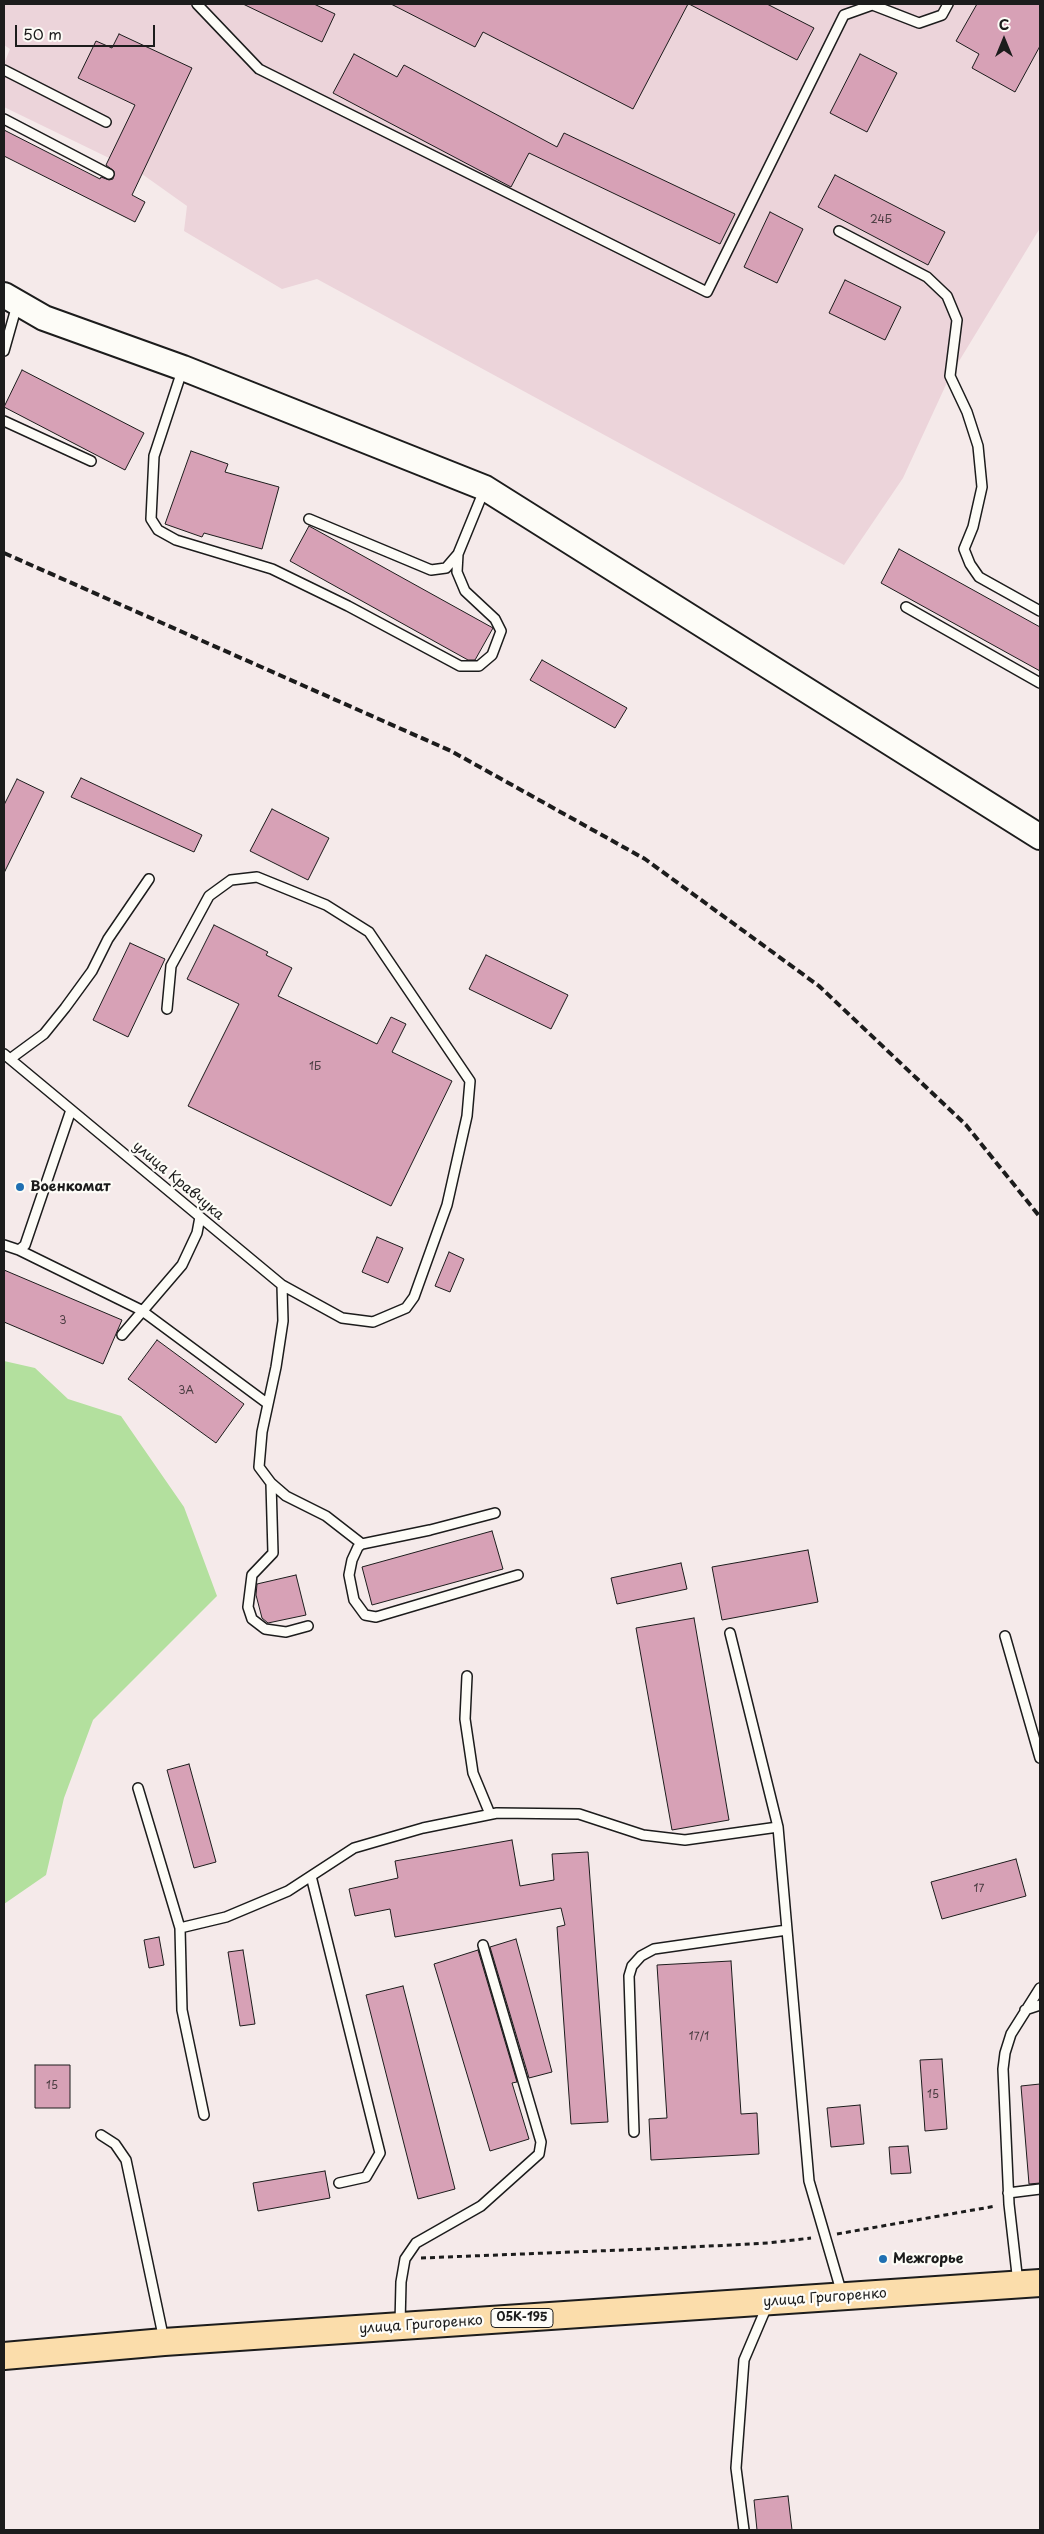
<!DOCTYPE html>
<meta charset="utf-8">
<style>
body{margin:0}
#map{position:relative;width:1044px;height:2534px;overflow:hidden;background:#f5eaea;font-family:"Playpen Sans",sans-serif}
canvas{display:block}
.frame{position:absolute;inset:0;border:5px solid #1c1c1c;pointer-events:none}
.north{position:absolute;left:979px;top:15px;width:50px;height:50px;-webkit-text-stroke:4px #fdfcf7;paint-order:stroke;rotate:0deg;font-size:14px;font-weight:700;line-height:20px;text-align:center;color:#1c1c1c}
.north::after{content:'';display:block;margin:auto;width:18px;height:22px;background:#1c1c1c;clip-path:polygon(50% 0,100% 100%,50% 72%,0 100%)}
.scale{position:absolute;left:15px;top:25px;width:140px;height:22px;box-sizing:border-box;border:2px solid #1c1c1c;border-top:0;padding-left:6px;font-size:15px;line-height:18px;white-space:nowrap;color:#1c1c1c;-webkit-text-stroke:4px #fdfcf7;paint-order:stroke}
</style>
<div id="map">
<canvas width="1044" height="2534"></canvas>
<div class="frame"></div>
<div class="north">С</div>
<div class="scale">50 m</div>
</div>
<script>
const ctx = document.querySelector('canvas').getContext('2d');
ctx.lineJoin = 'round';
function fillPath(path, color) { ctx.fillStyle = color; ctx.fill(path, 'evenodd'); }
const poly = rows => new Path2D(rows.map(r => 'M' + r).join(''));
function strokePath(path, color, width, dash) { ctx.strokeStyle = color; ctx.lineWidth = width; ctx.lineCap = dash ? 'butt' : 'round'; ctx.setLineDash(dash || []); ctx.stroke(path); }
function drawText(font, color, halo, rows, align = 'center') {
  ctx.font = font + ' "Playpen Sans",sans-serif'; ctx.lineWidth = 4.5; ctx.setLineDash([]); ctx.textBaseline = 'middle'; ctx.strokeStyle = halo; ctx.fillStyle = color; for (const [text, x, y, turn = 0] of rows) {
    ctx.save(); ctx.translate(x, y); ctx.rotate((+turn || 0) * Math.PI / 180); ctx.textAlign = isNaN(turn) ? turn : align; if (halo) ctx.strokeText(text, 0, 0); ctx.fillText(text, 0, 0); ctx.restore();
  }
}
fillPath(poly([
 [4,4,1040,4,1040,228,950,376,903,478,844,565,317,279,282,289,184,231,187,206,142,174,4,107,4,64,10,49,4,45]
]), '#ecd4da');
fillPath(poly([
 [4,1361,35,1368,68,1399,121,1416,184,1507,217,1596,93,1720,64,1798,46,1875,4,1904]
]), '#b3e09e');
const building = poly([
 [243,4,314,4,335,14,322,42,243,4],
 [391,4,688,4,633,109,483,32,475,47,391,4],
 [689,4,767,4,814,28,797,60,689,4],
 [977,4,1040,4,1040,46,1015,92,972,68,979,54,956,41,977,4],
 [119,34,192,68,132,195,145,202,135,222,4,156,4,130,100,179,101,177,109,180,113,179,114,171,106,165,135,105,78,78,96,41,112,48,119,34],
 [354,54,397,77,404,65,557,147,564,133,735,214,720,244,529,153,511,187,333,93,354,54],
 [860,54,897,73,867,132,830,113,860,54],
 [835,175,945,232,928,265,818,207,835,175],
 [770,212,803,229,777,283,744,267,770,212],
 [845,280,901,307,885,340,829,313,845,280],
 [22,370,144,433,125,470,4,407,22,370],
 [191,451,228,464,225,472,279,487,262,549,204,533,202,537,165,524,191,451],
 [309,526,493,628,475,660,468,660,290,561,309,526],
 [899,549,1040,627,1040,671,881,583,899,549],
 [542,660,627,708,615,728,530,680,542,660],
 [81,778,202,835,194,852,71,797,81,778],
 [17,779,44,792,4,873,4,805,17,779],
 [272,809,329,838,308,880,250,851,272,809],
 [214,925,268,952,266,955,292,968,278,996,377,1044,391,1017,406,1024,392,1052,452,1081,391,1206,188,1106,239,1004,187,979,214,925],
 [130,943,165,959,128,1037,93,1020,130,943],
 [486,955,568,995,551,1029,469,989,486,955],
 [377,1237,403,1248,388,1283,362,1272,377,1237],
 [449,1252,464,1259,450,1292,435,1286,449,1252],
 [4,1270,122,1320,103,1364,4,1322,4,1270],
 [157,1340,244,1404,216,1443,128,1379,157,1340],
 [492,1531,503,1569,372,1605,362,1567,492,1531],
 [808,1550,818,1602,722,1620,712,1567,808,1550],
 [681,1563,687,1589,617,1604,611,1578,681,1563],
 [296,1575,306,1615,268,1623,262,1618,256,1595,257,1584,296,1575],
 [694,1618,729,1820,672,1830,636,1628,694,1618],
 [189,1764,216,1862,194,1868,167,1770,189,1764],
 [512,1840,520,1886,554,1880,552,1854,588,1852,608,2122,571,2124,557,1927,565,1925,561,1908,395,1937,390,1909,355,1916,349,1889,398,1878,395,1861,512,1840],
 [1016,1859,1026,1896,942,1919,931,1882,1016,1859],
 [159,1937,164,1965,149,1968,144,1940,159,1937],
 [516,1939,552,2072,529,2078,490,1947,516,1939],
 [243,1950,255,2024,240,2026,228,1952,243,1950],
 [478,1950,517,2082,512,2083,529,2139,490,2151,434,1964,478,1950],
 [731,1961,741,2114,757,2113,759,2154,651,2160,649,2119,667,2118,657,1965,731,1961],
 [403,1986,455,2189,418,2199,366,1995,403,1986],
 [942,2059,947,2129,925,2131,920,2060,942,2059],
 [35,2065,70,2065,70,2108,35,2108,35,2065],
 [1040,2084,1040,2183,1029,2184,1021,2086,1040,2084],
 [860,2105,864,2144,831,2147,827,2108,860,2105],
 [908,2146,911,2173,891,2174,889,2147,908,2146],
 [325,2171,330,2198,258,2211,253,2183,325,2171],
 [788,2496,792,2530,757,2530,754,2500,788,2496]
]);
fillPath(building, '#d7a1b6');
strokePath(building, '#1c1c1c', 1);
const service = poly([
 [197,4,259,69,707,292,844,15,872,5],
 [870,4,919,23,942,15,948,4],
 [4,70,106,122],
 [4,119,109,174],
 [839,231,927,277,947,296,957,320,950,376,967,412,978,446,982,487,973,527,964,549,970,564,979,577,1040,611],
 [4,351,17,305],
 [183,368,154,456,151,519,158,530,176,540,272,569,348,606,460,666,479,666,492,655,501,631,495,619,465,591,457,572,458,554],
 [4,421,91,461],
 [309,519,431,570,446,568,458,554,485,488],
 [906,607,1040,683],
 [4,1054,282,1285,342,1318,373,1322,406,1308,414,1297,447,1205,467,1116,470,1081,369,932,326,905,257,877,231,880,209,896,171,966,167,1009],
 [10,1059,44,1034,65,1008,92,971,108,939,149,879],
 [4,1245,19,1250,25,1245,71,1110],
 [19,1250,141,1310,268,1404],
 [282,1285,283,1321,276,1367,262,1432,259,1467,271,1483,286,1496,326,1516,362,1544,430,1530,495,1513],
 [122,1335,182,1265,197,1233,200,1217],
 [271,1483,273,1553,252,1575,248,1607,252,1619,265,1629,286,1632,308,1626],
 [362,1544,358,1547,352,1560,349,1575,354,1600,365,1615,376,1617,518,1575],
 [730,1633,778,1827,809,2181,842,2294],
 [1005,1636,1040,1758],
 [467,1676,465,1719,473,1773,490,1814],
 [138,1788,180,1928,226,1917,288,1891,354,1848,423,1828,497,1813,579,1814,643,1835,685,1840,778,1827],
 [311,1876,380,2153,366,2177,339,2183],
 [180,1928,182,2010,204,2115],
 [1025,2010,1040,2005],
 [634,2132,629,1976,632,1966,641,1956,654,1949,787,1930],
 [101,2135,115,2144,126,2160,164,2340],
 [1008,2193,1040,2189],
 [1018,2283,1009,2204,1003,2069,1005,2053,1011,2034,1040,1988],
 [400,2324,401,2282,405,2259,416,2243,481,2206,539,2154,541,2142,483,1945],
 [744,2530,736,2468,744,2360,767,2306]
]);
const secondary = poly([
 [4,295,44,318,183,368,485,488,1040,837]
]);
const primary = poly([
 [4,2356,164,2342,1040,2283]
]);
strokePath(service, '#1c1c1c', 12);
strokePath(secondary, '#1c1c1c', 28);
strokePath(primary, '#1c1c1c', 30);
strokePath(poly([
 [837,2234,996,2206],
 [421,2258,673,2248,768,2243,811,2238]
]), '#1c1c1c', 3, [5, 4]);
strokePath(service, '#fdfcf7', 9);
strokePath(secondary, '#fdfcf7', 24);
strokePath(primary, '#fbddab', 26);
strokePath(poly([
 [4,553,451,751,645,859,819,986,966,1125,1040,1217]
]), '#1c1c1c', 4, [8, 4]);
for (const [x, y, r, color] of [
 [20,1187,5,"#1f6fb2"],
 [883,2259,5,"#1f6fb2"]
]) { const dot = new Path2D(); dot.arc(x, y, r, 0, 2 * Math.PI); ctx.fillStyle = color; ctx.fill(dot); strokePath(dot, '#fdfcf7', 2); }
drawText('11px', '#4b3d42', null, [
 ["24Б",881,220],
 ["1Б",315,1067],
 ["3",63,1321],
 ["3А",186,1391],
 ["17",979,1889],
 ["17/1",699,2037],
 ["15",52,2086],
 ["15",933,2095]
]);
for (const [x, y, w] of [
 [522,2318,62]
]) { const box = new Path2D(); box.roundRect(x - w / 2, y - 9.5, w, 19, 4); ctx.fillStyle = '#fdfcf7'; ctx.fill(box); strokePath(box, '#1c1c1c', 1); }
drawText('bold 12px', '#1c1c1c', null, [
 ["05К-195",522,2318]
]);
drawText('14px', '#1c1c1c', '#fdfcf7', [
 ["улица Кравчука",178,1181,40],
 ["улица Григоренко",825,2298,-4],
 ["улица Григоренко",421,2325,-4]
]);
drawText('bold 14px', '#1c1c1c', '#fdfcf7', [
 ["Военкомат",30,1187],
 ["Межгорье",893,2259]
], 'left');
</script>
